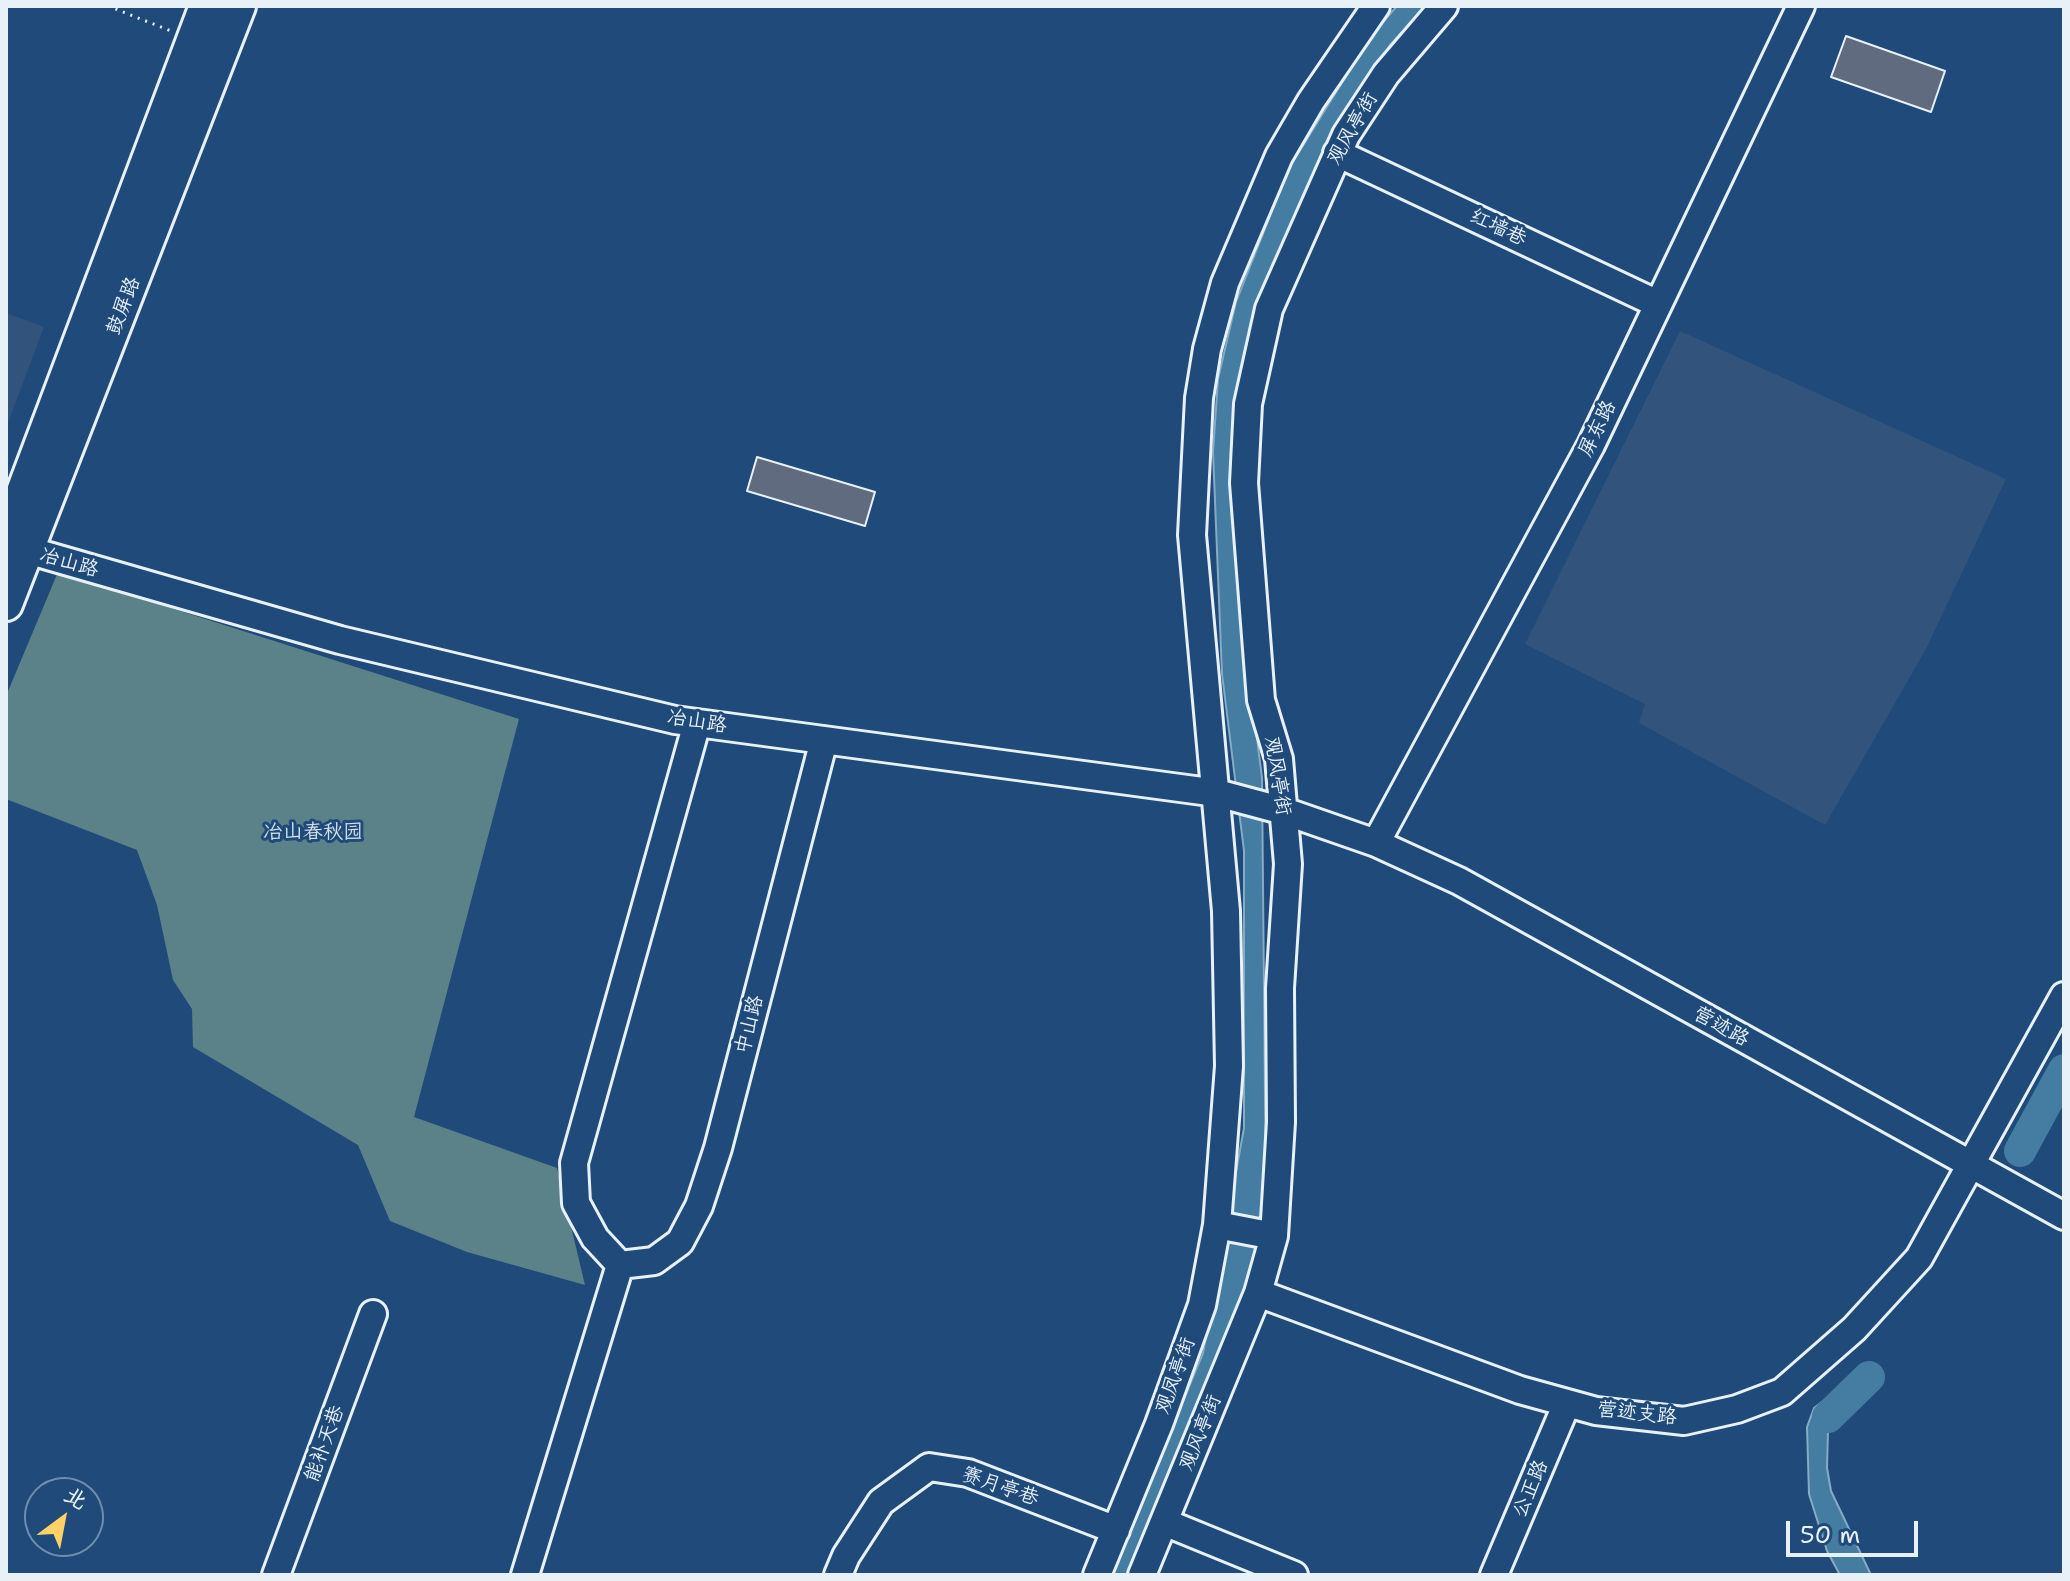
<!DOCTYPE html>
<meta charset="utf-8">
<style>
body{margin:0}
#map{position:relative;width:2070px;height:1581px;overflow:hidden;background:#1f4a7a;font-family:"Shantell Sans","LXGW WenKai TC",sans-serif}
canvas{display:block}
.frame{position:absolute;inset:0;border:8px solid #e8f1f8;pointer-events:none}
.north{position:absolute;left:24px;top:1477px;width:80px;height:80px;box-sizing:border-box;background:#1f4a7a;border:2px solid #6f8dac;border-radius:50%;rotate:32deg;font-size:22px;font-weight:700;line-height:32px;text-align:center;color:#e8f1f8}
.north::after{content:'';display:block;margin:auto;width:28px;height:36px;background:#ffd166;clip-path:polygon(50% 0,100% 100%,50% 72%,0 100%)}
.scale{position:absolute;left:1786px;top:1521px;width:132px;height:36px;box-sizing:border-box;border:4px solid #e8f1f8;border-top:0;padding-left:10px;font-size:24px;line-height:28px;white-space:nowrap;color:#e8f1f8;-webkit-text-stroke:6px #1f4a7a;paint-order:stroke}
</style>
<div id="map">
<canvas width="2070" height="1581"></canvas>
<div class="frame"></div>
<div class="north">北</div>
<div class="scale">50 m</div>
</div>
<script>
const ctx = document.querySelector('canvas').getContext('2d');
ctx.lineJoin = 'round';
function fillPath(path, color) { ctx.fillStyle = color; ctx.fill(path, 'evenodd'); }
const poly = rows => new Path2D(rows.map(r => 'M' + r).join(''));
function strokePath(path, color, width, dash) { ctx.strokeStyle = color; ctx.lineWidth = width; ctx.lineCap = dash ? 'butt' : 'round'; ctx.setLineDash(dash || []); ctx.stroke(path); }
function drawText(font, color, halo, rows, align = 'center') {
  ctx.font = font + ' "Shantell Sans","LXGW WenKai TC",sans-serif'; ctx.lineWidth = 6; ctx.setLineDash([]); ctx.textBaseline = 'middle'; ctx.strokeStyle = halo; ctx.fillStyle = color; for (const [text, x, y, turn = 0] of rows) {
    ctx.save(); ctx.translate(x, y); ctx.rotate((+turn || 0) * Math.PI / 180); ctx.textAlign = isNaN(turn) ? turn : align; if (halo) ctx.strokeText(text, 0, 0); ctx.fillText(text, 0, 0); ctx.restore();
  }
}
fillPath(poly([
 [6,313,44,327,6,428],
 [1680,331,2006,479,1926,649,1825,825,1639,723,1645,704,1525,644]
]), '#32547c');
fillPath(poly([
 [58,572,519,719,414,1117,557,1168,585,1285,467,1252,390,1221,358,1145,193,1047,192,1009,173,980,157,905,137,850,6,799,6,696]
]), '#5b8288');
const water = poly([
 [1397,6,1426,6,1390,45,1350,107,1315,173,1234,488,1238,589,1262,778,1266,1206,1242,1311,1135,1575,1111,1575,1203,1353,1244,1128,1244,851,1222,674,1213,452,1218,379,1236,302,1289,168,1371,36,1397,6],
 [1851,1380,1865,1397,1837,1417,1828,1431,1827,1468,1831,1491,1871,1575,1840,1575,1827,1551,1809,1494,1807,1427,1814,1408,1851,1380]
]);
fillPath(water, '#457ca2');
strokePath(water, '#86abc4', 2);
strokePath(poly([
 [2020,1151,2064,1070],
 [1828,1417,1869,1377]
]), '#457ca2', 32);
const building = poly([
 [1846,36,1945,71,1931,112,1831,77,1846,36],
 [757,457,875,492,865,526,747,491,757,457]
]);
fillPath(building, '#606b80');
strokePath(building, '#e8f1f8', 2);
const minor = poly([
 [1337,153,1658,304],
 [10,545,340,640,675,720,1217,793,1284,811,1376,843,1459,881,2064,1216],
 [1376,843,1591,445,1801,6],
 [1217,1225,1274,1236],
 [620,1265,654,1261,680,1242,699,1206,718,1148,824,740],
 [620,1265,595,1238,576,1203,574,1163,697,723],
 [1258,1293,1520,1390,1596,1411,1684,1421,1737,1409,1782,1392,1854,1329,1919,1258,2064,996],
 [1164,1522,1294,1575],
 [276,1575,373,1314],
 [525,1575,620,1265],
 [838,1575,846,1556,881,1502,929,1467,968,1473,1116,1530],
 [1097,1575,1159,1424,1202,1305,1217,1225,1229,1066,1226,911,1192,535,1199,398,1207,349,1225,283,1279,156,1311,101,1376,6],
 [1142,1575,1258,1293,1274,1236,1281,1122,1280,988,1288,864,1279,759,1261,700,1244,483,1248,404,1269,309,1346,135,1386,74,1444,6],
 [1494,1575,1567,1403]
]);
const major = poly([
 [6,537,206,6],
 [6,604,239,6]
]);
strokePath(minor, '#e8f1f8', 32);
strokePath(major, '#e8f1f8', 38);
strokePath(poly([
 [108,6,171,31]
]), '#e8f1f8', 3, [2, 6]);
strokePath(minor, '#1f4a7a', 26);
strokePath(major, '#1f4a7a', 32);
drawText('20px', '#e8f1f8', '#1f4a7a', [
 ["观风亭街",1353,129,-60],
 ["红墙巷",1498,228,25],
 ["鼓屏路",124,306,-69],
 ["屏东路",1598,429,-64],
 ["冶山路",69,563,16],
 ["冶山路",697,722,9],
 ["观风亭街",1277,776,81],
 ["中山路",750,1025,-76],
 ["营迹路",1721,1027,29],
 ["观凤亭街",1176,1376,-70],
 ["营迹支路",1637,1414,6],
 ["观风亭街",1201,1433,-68],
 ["能补天巷",325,1444,-70],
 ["赛月亭巷",1000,1487,19],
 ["公正路",1531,1489,-67]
]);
drawText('20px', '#d3e0e7', '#1f4a7a', [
 ["冶山春秋园",313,833]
]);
</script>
